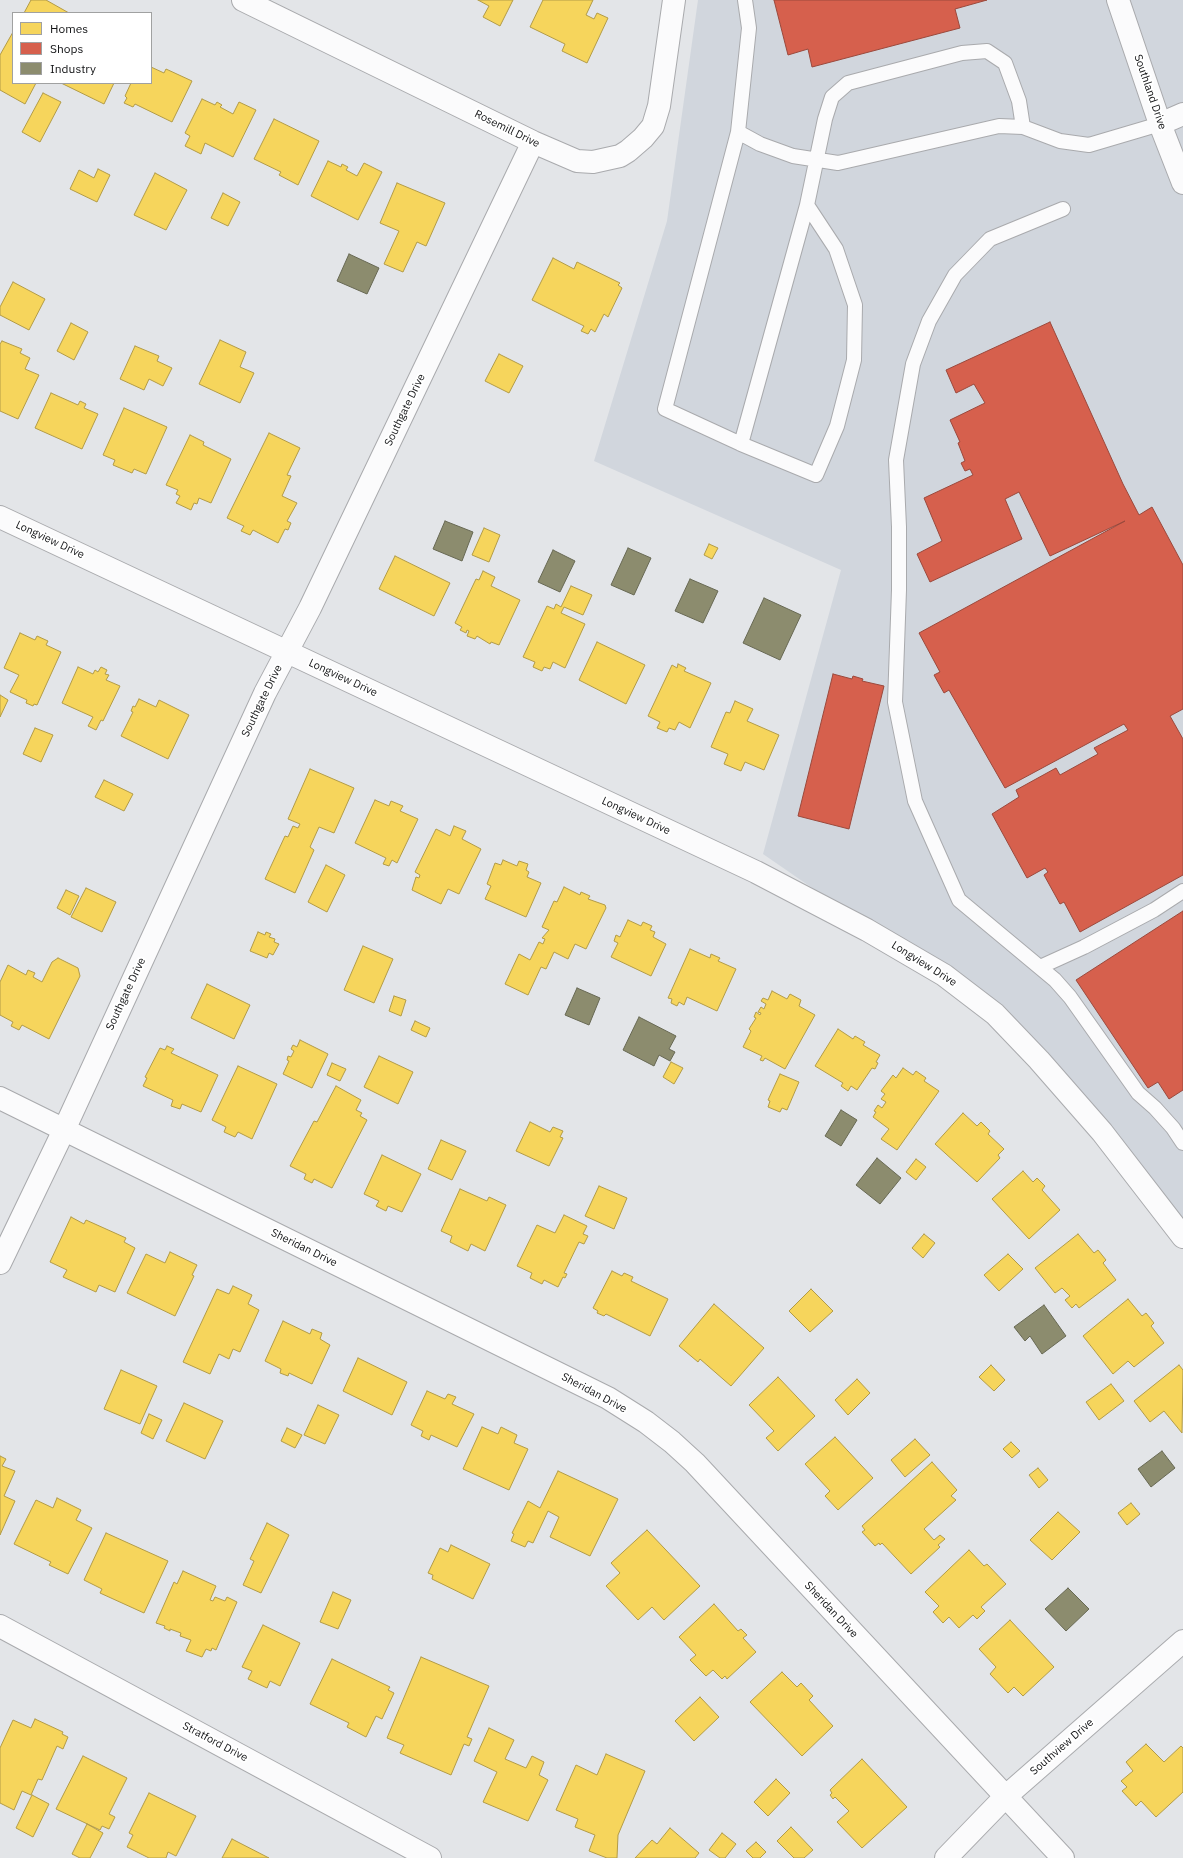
<!DOCTYPE html>
<style>
body{margin:0}
#map{position:relative;width:1183px;height:1858px;overflow:hidden;background:#e3e5e8;font-family:"IBM Plex Sans",sans-serif}
canvas{display:block}
.legend{position:absolute;left:12px;top:12px;width:140px;height:72px;box-sizing:border-box;background:#fff;border:1px solid #a0a1a1;margin:0;padding:5px 7px;list-style:none;font-size:12px;color:#121315}
.legend li{display:flex;align-items:center;gap:8px;height:20px}
.legend b{width:20px;border:1px solid #a0a1a1}
</style>
<div id="map">
<canvas width="1183" height="1858"></canvas>
<ul class="legend">
<li><b style="height:11px;background:#f6d55c"></b>Homes</li>
<li><b style="height:11px;background:#d6604d"></b>Shops</li>
<li><b style="height:11px;background:#8c8c6e"></b>Industry</li>
</ul>
</div>
<script>
const ctx = document.querySelector('canvas').getContext('2d');
ctx.lineJoin = 'round';
function fillPath(path, color) { ctx.fillStyle = color; ctx.fill(path, 'evenodd'); }
const poly = rows => new Path2D(rows.map(r => 'M' + r).join(''));
function strokePath(path, color, width, dash) { ctx.strokeStyle = color; ctx.lineWidth = width; ctx.lineCap = dash ? 'butt' : 'round'; ctx.setLineDash(dash || []); ctx.stroke(path); }
function drawText(font, color, halo, rows, align = 'center') {
  ctx.font = font + ' "IBM Plex Sans",sans-serif'; ctx.lineWidth = 4; ctx.setLineDash([]); ctx.textBaseline = 'middle'; ctx.strokeStyle = halo; ctx.fillStyle = color; for (const [text, x, y, turn = 0] of rows) {
    ctx.save(); ctx.translate(x, y); ctx.rotate((+turn || 0) * Math.PI / 180); ctx.textAlign = isNaN(turn) ? turn : align; if (halo) ctx.strokeText(text, 0, 0); ctx.fillText(text, 0, 0); ctx.restore();
  }
}
fillPath(poly([
 [698,0,1183,0,1183,1237,995,1014,763,854,841,570,594,461,667,221]
]), '#d1d6dd');
const homes = poly([
 [31,0,46,0,69,13,24,13,31,0],
 [478,0,513,0,500,26,483,17,489,6,478,0],
 [543,0,593,0,586,15,594,19,597,13,608,18,587,63,562,51,565,44,530,27,543,0],
 [13,32,13,83,36,83,25,104,0,90,0,55,13,32],
 [151,67,164,73,166,69,192,81,172,122,135,104,133,107,124,103,127,98,125,96,131,83,151,83,151,67],
 [61,83,114,83,104,104,61,83],
 [43,93,61,102,40,142,22,132,43,93],
 [202,99,215,105,217,102,222,105,220,107,233,114,239,102,256,110,233,157,205,143,201,154,185,146,190,136,185,133,202,99],
 [274,119,319,141,298,185,279,175,281,172,254,159,274,119],
 [328,161,341,167,342,164,348,167,346,170,357,176,364,163,382,172,358,220,311,196,328,161],
 [98,169,110,175,97,202,70,189,79,170,94,178,98,169],
 [155,173,187,190,166,230,134,215,155,173],
 [397,183,445,203,426,246,417,242,403,272,384,264,399,231,380,223,397,183],
 [223,193,240,202,228,226,211,218,223,193],
 [553,258,574,269,577,262,620,283,618,285,622,288,608,317,604,314,595,332,591,329,588,334,581,331,584,326,532,300,553,258],
 [13,282,45,299,29,330,0,315,0,307,13,282],
 [71,323,88,332,74,360,57,351,71,323],
 [220,340,246,352,240,367,254,373,240,403,199,384,220,340],
 [2,341,22,349,20,353,30,358,25,369,39,375,18,419,0,411,0,344,2,341],
 [135,346,159,356,157,361,172,368,163,386,149,379,144,390,120,379,135,346],
 [499,354,523,366,509,393,485,381,499,354],
 [51,393,78,405,80,401,86,404,84,408,98,414,82,449,35,428,51,393],
 [124,408,167,427,146,474,134,469,132,473,113,465,115,460,103,455,124,408],
 [269,433,300,448,287,475,291,476,282,496,297,503,287,521,291,523,288,530,285,529,278,543,253,530,250,535,241,531,244,526,227,518,269,433],
 [190,435,204,442,203,445,231,459,211,503,199,498,197,504,194,503,191,510,176,503,180,496,176,494,178,490,166,485,190,435],
 [484,528,500,535,489,562,472,555,484,528],
 [709,544,718,548,712,559,704,555,709,544],
 [395,556,450,583,434,616,379,589,395,556],
 [483,571,495,577,491,586,520,600,499,645,491,642,490,644,477,636,475,639,467,636,469,631,467,630,466,633,460,630,462,627,455,623,476,579,479,580,483,571],
 [571,586,592,595,583,615,564,607,561,613,585,624,565,668,553,662,550,669,544,667,542,671,533,667,535,662,523,657,547,606,554,609,556,604,561,607,571,586],
 [20,633,35,640,37,636,48,641,46,645,61,652,37,705,34,704,33,706,26,703,27,700,10,692,19,675,4,668,20,633],
 [597,642,645,665,626,704,579,680,597,642],
 [678,664,686,668,684,671,711,683,690,728,679,722,675,730,669,728,667,732,657,728,660,722,648,716,672,665,677,668,678,664],
 [78,667,93,674,95,670,98,672,101,667,107,670,105,674,109,675,106,680,120,686,103,721,101,720,96,730,88,726,93,717,62,703,78,667],
 [0,695,8,700,0,717,0,695],
 [139,699,156,707,159,700,189,715,168,759,121,736,133,712,131,711,133,706,135,707,139,699],
 [735,701,753,709,747,721,779,735,764,770,745,762,741,771,724,764,728,754,711,747,726,712,730,713,735,701],
 [35,728,53,735,41,762,23,754,35,728],
 [310,769,354,788,334,833,319,827,310,847,314,850,295,893,265,879,285,836,288,837,293,826,298,828,300,824,288,819,310,769],
 [104,780,133,794,124,811,95,797,104,780],
 [375,800,389,806,391,801,403,806,400,811,418,819,397,863,392,860,389,866,383,864,386,858,355,843,375,800],
 [454,826,466,831,462,839,481,849,459,894,448,889,441,904,412,890,416,877,419,878,420,875,415,872,436,829,450,836,454,826],
 [503,860,517,866,519,861,528,864,526,870,529,872,527,877,541,883,526,917,485,899,491,886,487,884,495,863,501,865,503,860],
 [326,865,345,875,327,912,308,902,326,865],
 [564,887,580,895,581,892,590,896,588,899,605,905,606,908,586,949,575,944,568,959,554,952,546,969,541,967,528,995,505,984,519,954,530,960,539,942,543,944,545,939,542,938,549,930,542,927,554,901,557,902,564,887],
 [86,888,116,902,102,932,71,917,86,888],
 [66,890,79,896,70,915,57,908,66,890],
 [628,920,641,926,643,922,652,926,650,930,655,932,653,937,666,944,651,976,611,957,618,943,614,941,616,935,620,937,628,920],
 [258,932,265,935,266,932,271,934,269,937,275,939,274,942,279,944,273,955,269,953,267,958,250,951,258,932],
 [363,946,393,959,374,1003,344,990,363,946],
 [690,949,710,958,711,954,720,958,718,961,736,969,717,1011,687,997,684,1005,679,1002,677,1006,671,1003,672,999,668,998,690,949],
 [58,958,78,968,80,976,49,1039,22,1025,19,1030,11,1026,13,1022,0,1015,0,982,8,965,26,975,28,970,35,973,33,977,42,982,52,962,58,958],
 [207,984,250,1005,234,1039,191,1018,207,984],
 [772,991,787,999,790,994,801,1000,799,1006,815,1015,785,1069,765,1058,763,1061,760,1060,762,1056,743,1047,751,1031,749,1029,756,1018,754,1017,756,1012,760,1015,761,1013,758,1012,761,1007,764,1009,766,1004,761,1001,763,998,768,1000,772,991],
 [394,996,406,1000,401,1016,389,1011,394,996],
 [415,1021,430,1028,426,1037,411,1030,415,1021],
 [838,1029,853,1039,855,1036,865,1042,863,1045,880,1055,876,1062,878,1063,875,1069,872,1068,857,1090,851,1086,848,1091,841,1086,843,1083,815,1066,838,1029],
 [300,1040,328,1054,312,1088,283,1074,289,1061,287,1060,288,1056,291,1057,294,1051,291,1049,293,1045,297,1047,300,1040],
 [167,1046,174,1049,171,1053,218,1075,201,1112,182,1104,180,1109,171,1106,173,1100,143,1086,147,1078,145,1077,160,1048,165,1050,167,1046],
 [379,1056,413,1072,398,1104,364,1087,379,1056],
 [671,1062,683,1068,674,1084,663,1077,671,1062],
 [332,1063,346,1069,340,1081,327,1075,332,1063],
 [238,1066,277,1084,252,1139,238,1132,235,1137,224,1132,226,1127,212,1120,238,1066],
 [903,1068,913,1075,916,1071,926,1078,924,1081,939,1091,897,1150,881,1139,889,1129,873,1117,876,1112,874,1111,878,1105,882,1108,886,1102,881,1099,885,1094,881,1091,893,1075,896,1078,903,1068],
 [780,1074,799,1082,787,1110,782,1108,780,1112,768,1107,770,1101,768,1100,780,1074],
 [336,1086,361,1100,356,1110,362,1113,360,1116,367,1120,332,1188,314,1179,312,1183,304,1179,306,1174,290,1166,314,1121,317,1122,336,1086],
 [963,1113,977,1126,981,1122,990,1131,988,1134,1004,1149,998,1155,1000,1158,977,1182,935,1144,963,1113],
 [530,1122,550,1132,553,1127,563,1131,560,1137,563,1138,549,1166,516,1151,530,1122],
 [441,1140,466,1151,452,1180,428,1169,441,1140],
 [382,1155,421,1174,402,1212,388,1206,386,1211,376,1206,379,1201,364,1194,382,1155],
 [916,1159,926,1167,916,1180,906,1172,916,1159],
 [1023,1171,1033,1182,1037,1178,1045,1186,1042,1190,1060,1210,1029,1239,992,1199,1023,1171],
 [599,1186,627,1198,614,1229,585,1216,599,1186],
 [460,1189,487,1201,489,1197,506,1205,485,1251,471,1244,468,1251,450,1242,452,1236,441,1231,460,1189],
 [564,1215,587,1226,583,1234,588,1236,584,1244,579,1242,564,1273,567,1274,565,1278,563,1277,558,1287,544,1280,542,1284,530,1278,532,1273,517,1266,537,1225,555,1233,564,1215],
 [71,1217,84,1224,86,1220,126,1238,124,1242,135,1248,115,1292,99,1285,96,1292,63,1277,67,1270,50,1262,71,1217],
 [924,1234,935,1243,923,1258,912,1248,924,1234],
 [1078,1234,1094,1253,1098,1250,1106,1260,1103,1263,1116,1280,1079,1308,1076,1304,1072,1308,1065,1300,1070,1296,1062,1288,1055,1293,1035,1268,1078,1234],
 [170,1252,197,1265,192,1275,194,1276,175,1316,127,1293,146,1254,165,1263,170,1252],
 [1008,1254,1023,1269,999,1291,984,1275,1008,1254],
 [612,1271,622,1276,624,1273,633,1277,631,1281,668,1299,650,1336,606,1314,604,1316,597,1313,598,1311,593,1308,612,1271],
 [233,1286,252,1295,248,1304,259,1310,240,1352,233,1349,229,1359,219,1354,210,1374,183,1362,217,1289,229,1294,233,1286],
 [811,1289,833,1311,810,1332,789,1311,811,1289],
 [1128,1299,1142,1316,1146,1313,1154,1323,1151,1326,1164,1343,1134,1367,1128,1361,1113,1374,1083,1336,1128,1299],
 [714,1304,764,1348,731,1386,700,1359,698,1362,679,1346,714,1304],
 [283,1321,310,1334,312,1329,322,1333,320,1339,330,1345,312,1384,289,1373,288,1376,280,1373,281,1369,265,1361,283,1321],
 [358,1358,407,1382,392,1415,343,1391,358,1358],
 [991,1365,1005,1380,994,1391,979,1377,991,1365],
 [1179,1365,1183,1370,1182,1433,1164,1411,1150,1422,1134,1401,1179,1365],
 [121,1370,157,1386,140,1424,104,1409,121,1370],
 [778,1377,815,1416,778,1451,766,1438,774,1431,749,1405,778,1377],
 [857,1379,870,1393,848,1415,835,1400,857,1379],
 [1111,1384,1124,1401,1099,1420,1086,1402,1111,1384],
 [427,1391,445,1399,448,1394,456,1397,452,1404,474,1414,457,1447,431,1435,429,1440,421,1436,423,1431,411,1425,427,1391],
 [184,1403,223,1421,205,1459,166,1441,184,1403],
 [318,1405,339,1415,325,1444,304,1435,318,1405],
 [149,1414,162,1420,153,1439,141,1433,149,1414],
 [482,1427,498,1434,501,1427,517,1435,514,1443,528,1449,509,1490,463,1469,482,1427],
 [287,1428,302,1435,295,1448,281,1441,287,1428],
 [835,1437,873,1478,838,1510,825,1496,830,1491,805,1464,835,1437],
 [915,1439,930,1455,905,1477,891,1460,915,1439],
 [1011,1442,1020,1451,1012,1458,1003,1449,1011,1442],
 [0,1456,6,1459,2,1466,15,1471,4,1496,15,1501,0,1535,0,1456],
 [932,1462,957,1490,951,1496,956,1500,924,1529,934,1540,940,1535,945,1539,938,1545,940,1547,911,1574,882,1543,880,1545,879,1543,875,1546,862,1532,865,1530,862,1526,932,1462],
 [1038,1468,1048,1480,1039,1488,1029,1475,1038,1468],
 [558,1471,618,1499,590,1556,550,1537,559,1517,548,1511,533,1543,528,1541,525,1547,511,1541,514,1534,512,1533,528,1501,540,1508,558,1471],
 [57,1498,81,1510,76,1520,92,1528,68,1574,49,1565,51,1562,14,1544,36,1500,53,1508,57,1498],
 [1131,1503,1140,1514,1127,1525,1118,1513,1131,1503],
 [1058,1512,1080,1532,1052,1560,1030,1540,1058,1512],
 [267,1523,289,1535,261,1593,243,1585,254,1561,250,1559,267,1523],
 [647,1530,700,1586,664,1620,652,1607,638,1620,606,1586,620,1573,611,1563,647,1530],
 [106,1533,168,1561,144,1613,100,1593,102,1589,84,1580,106,1533],
 [451,1545,490,1564,473,1599,432,1579,433,1575,428,1573,440,1548,448,1552,451,1545],
 [969,1550,984,1566,987,1564,1006,1584,981,1607,985,1611,977,1619,973,1615,959,1628,949,1617,943,1623,933,1612,939,1606,925,1592,969,1550],
 [183,1571,216,1586,210,1600,213,1601,215,1597,225,1601,227,1597,237,1602,216,1650,212,1648,211,1651,206,1649,202,1657,186,1651,191,1640,180,1636,181,1633,170,1629,170,1631,164,1628,165,1626,156,1623,174,1582,177,1584,183,1571],
 [333,1592,351,1600,338,1629,320,1622,333,1592],
 [714,1604,738,1631,741,1629,747,1635,743,1638,756,1652,727,1679,725,1676,722,1679,713,1670,706,1676,690,1660,696,1655,679,1637,714,1604],
 [1010,1620,1054,1667,1023,1696,1014,1687,1008,1693,990,1674,996,1667,979,1649,1010,1620],
 [263,1625,300,1643,280,1686,270,1681,267,1688,248,1679,252,1671,242,1667,263,1625],
 [421,1657,489,1686,467,1737,472,1739,469,1746,464,1744,451,1775,400,1753,404,1745,387,1738,421,1657],
 [332,1659,390,1687,388,1690,394,1693,382,1719,376,1716,366,1737,347,1727,349,1723,310,1704,332,1659],
 [782,1672,797,1687,801,1683,813,1696,809,1700,833,1726,802,1756,750,1702,782,1672],
 [700,1697,719,1717,694,1741,675,1721,700,1697],
 [35,1719,63,1732,62,1734,68,1737,63,1749,57,1746,42,1780,38,1779,31,1795,22,1791,14,1810,0,1803,0,1748,13,1720,31,1728,35,1719],
 [489,1728,514,1740,505,1759,526,1768,532,1756,544,1762,539,1775,548,1780,528,1821,483,1802,497,1772,474,1761,489,1728],
 [1146,1744,1164,1762,1181,1746,1183,1748,1183,1792,1156,1817,1141,1801,1136,1806,1122,1791,1127,1787,1121,1781,1133,1771,1126,1762,1146,1744],
 [606,1754,645,1771,618,1835,617,1858,607,1858,589,1851,595,1835,575,1827,578,1819,556,1810,576,1765,597,1775,606,1754],
 [83,1756,127,1778,109,1814,115,1817,109,1829,102,1826,100,1830,56,1809,83,1756],
 [862,1759,907,1807,862,1848,837,1822,849,1811,835,1797,833,1799,830,1795,832,1793,830,1790,862,1759],
 [776,1779,790,1793,768,1816,754,1802,776,1779],
 [149,1793,196,1816,176,1856,168,1852,166,1858,149,1858,127,1847,133,1835,129,1833,149,1793],
 [32,1795,49,1804,33,1837,16,1828,32,1795],
 [87,1824,103,1833,90,1858,80,1858,72,1854,87,1824],
 [791,1827,813,1850,804,1858,794,1858,777,1841,791,1827],
 [670,1828,699,1853,695,1858,635,1858,652,1840,657,1844,670,1828],
 [722,1833,736,1844,725,1858,720,1858,709,1850,722,1833],
 [232,1839,269,1858,222,1858,232,1839],
 [756,1842,766,1852,760,1858,753,1858,746,1851,756,1842]
]);
fillPath(homes, '#f6d55c');
strokePath(homes, '#b29b47', 1);
const shops = poly([
 [774,0,987,0,955,9,960,28,812,67,808,49,788,55,774,0],
 [1050,322,1123,484,1139,515,1152,507,1183,565,1183,709,1170,716,1183,739,1183,875,1080,932,1064,902,1060,904,1044,875,1048,872,1045,868,1027,878,992,814,1019,797,1016,790,1056,768,1060,775,1098,754,1094,748,1128,730,1124,724,1005,788,949,690,944,693,934,675,940,672,919,633,1125,521,1050,556,1019,492,1005,499,1022,539,930,582,917,554,942,541,924,498,973,475,970,469,965,471,961,463,965,461,958,443,960,442,950,420,985,403,974,384,956,393,946,370,1050,322],
 [833,674,852,679,853,676,863,679,862,681,884,686,849,829,798,816,833,674],
 [1183,911,1183,1090,1169,1099,1158,1082,1148,1088,1076,980,1183,911]
]);
fillPath(shops, '#d6604d');
strokePath(shops, '#9b493c', 1);
const industry = poly([
 [349,254,379,268,367,294,337,281,349,254],
 [445,521,473,532,462,561,433,549,445,521],
 [628,548,651,558,634,595,611,585,628,548],
 [553,550,575,561,560,592,538,582,553,550],
 [690,579,718,591,703,623,675,611,690,579],
 [764,598,801,615,780,660,743,643,764,598],
 [577,988,600,998,589,1025,565,1015,577,988],
 [639,1017,676,1036,669,1049,675,1052,670,1061,659,1055,654,1066,623,1050,639,1017],
 [841,1110,857,1120,841,1146,825,1136,841,1110],
 [877,1158,901,1178,880,1204,856,1185,877,1158],
 [1044,1305,1066,1336,1042,1354,1030,1336,1025,1341,1014,1327,1044,1305],
 [1162,1451,1175,1468,1151,1487,1138,1469,1162,1451],
 [1068,1588,1089,1609,1066,1631,1045,1609,1068,1588]
]);
fillPath(industry, '#8c8c6e');
strokePath(industry, '#676853', 1);
const lane = poly([
 [745,0,749,28,738,132,760,144,793,156,838,163,999,126,1023,127,1060,141,1089,145,1160,124],
 [738,132,665,409,741,444,816,475,837,426,854,360,855,305,836,249,807,205],
 [1063,209,990,239,955,275,929,321,913,364,896,460,899,527,899,590,895,702,915,801,959,900,1055,980,1070,997,1138,1093,1155,1108,1173,1128,1183,1143],
 [741,444,807,205,825,119,832,97,848,83,962,53,987,51,1005,63,1019,101,1023,127],
 [1040,967,1084,947,1154,910,1183,891]
]);
const street = poly([
 [243,0,533,142,577,161,593,162,620,156,628,151,643,138,653,126,659,106,674,0],
 [1160,124,1183,114],
 [0,517,756,872,867,930,944,975,995,1014,1039,1060,1102,1132,1183,1237],
 [0,1098,608,1398,646,1422,672,1442,695,1463,1063,1858],
 [0,1263,64,1130,265,693,310,608,533,142],
 [0,1626,430,1858],
 [946,1858,1005,1797,1183,1641]
]);
const secondary = poly([
 [1118,0,1160,124,1183,183]
]);
strokePath(lane, '#a9aaad', 16);
strokePath(street, '#a9aaad', 24);
strokePath(secondary, '#a9aaad', 24);
strokePath(lane, '#fbfbfc', 14);
strokePath(street, '#fbfbfc', 22);
strokePath(secondary, '#fbfbfc', 22);
drawText('11px', '#121315', '#fff', [
 ["Southland Drive",1150,92,71],
 ["Rosemill Drive",507,129,26],
 ["Southgate Drive",405,410,-64],
 ["Longview Drive",50,540,25],
 ["Longview Drive",343,678,25],
 ["Southgate Drive",262,701,-64],
 ["Longview Drive",636,816,25],
 ["Longview Drive",924,964,32],
 ["Southgate Drive",126,994,-65],
 ["Sheridan Drive",304,1248,26],
 ["Sheridan Drive",594,1393,28],
 ["Sheridan Drive",831,1610,47],
 ["Stratford Drive",215,1742,28],
 ["Southview Drive",1062,1747,-41]
]);
</script>
